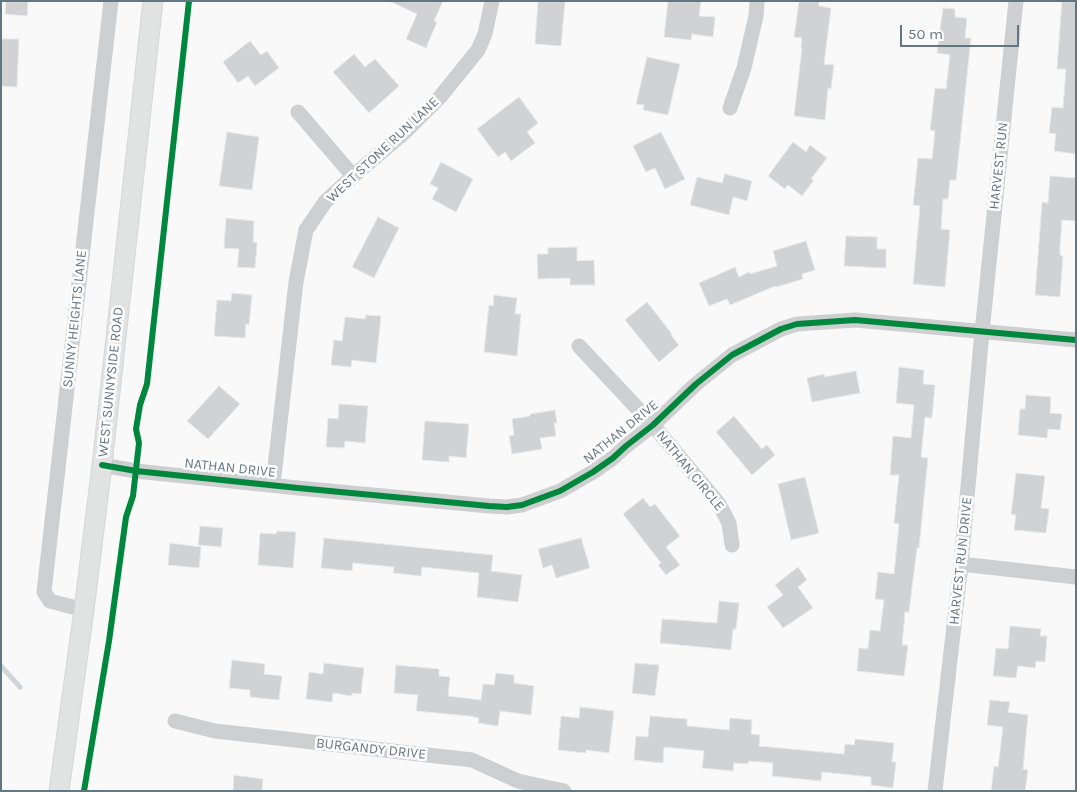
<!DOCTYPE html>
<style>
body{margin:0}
#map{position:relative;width:1077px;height:792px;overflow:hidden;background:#f9f9f9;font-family:Karla,sans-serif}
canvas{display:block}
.frame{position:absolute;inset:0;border:2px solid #657683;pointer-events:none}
.scale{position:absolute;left:900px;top:25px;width:119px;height:22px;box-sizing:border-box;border:2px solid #657683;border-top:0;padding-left:6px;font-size:15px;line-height:18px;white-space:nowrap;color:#657683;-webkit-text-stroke:4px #fff;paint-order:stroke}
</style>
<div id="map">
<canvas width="1077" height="792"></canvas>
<div class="frame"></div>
<div class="scale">50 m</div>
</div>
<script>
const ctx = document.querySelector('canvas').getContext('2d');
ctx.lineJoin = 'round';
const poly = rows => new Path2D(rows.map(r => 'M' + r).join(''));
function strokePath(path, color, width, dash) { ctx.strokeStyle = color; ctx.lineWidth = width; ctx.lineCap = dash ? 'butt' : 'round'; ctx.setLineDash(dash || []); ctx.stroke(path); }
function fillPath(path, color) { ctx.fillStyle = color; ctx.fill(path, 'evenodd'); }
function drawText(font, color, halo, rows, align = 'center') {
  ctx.font = font + ' Karla,sans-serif'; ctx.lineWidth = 5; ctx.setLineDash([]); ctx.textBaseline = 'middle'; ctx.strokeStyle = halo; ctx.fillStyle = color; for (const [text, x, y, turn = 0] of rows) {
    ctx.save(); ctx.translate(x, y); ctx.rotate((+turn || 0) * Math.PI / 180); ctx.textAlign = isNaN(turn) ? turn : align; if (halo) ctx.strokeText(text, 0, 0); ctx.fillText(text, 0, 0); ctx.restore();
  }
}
strokePath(poly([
 [1,666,20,687]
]), '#ced6d9', 5);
const building = poly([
 [6,1,28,1,27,16,5,14,6,1],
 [389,1,443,1,434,21,437,22,426,48,406,39,417,14,389,1],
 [538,1,565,1,561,46,535,44,538,1],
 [668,1,701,1,699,16,715,17,713,37,692,34,691,40,664,37,668,1],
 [799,1,819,1,819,6,831,8,824,64,834,65,831,89,828,88,825,120,794,116,802,48,801,48,802,38,794,37,799,1],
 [1062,1,1076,1,1076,154,1054,151,1056,134,1049,133,1052,107,1063,108,1066,69,1057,69,1062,1],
 [943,8,955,9,955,17,967,18,965,38,971,38,956,180,950,180,948,199,943,199,941,229,950,230,945,287,913,284,920,206,913,205,918,158,932,159,935,131,930,130,935,88,946,89,950,55,937,53,943,8],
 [1,39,19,39,17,87,1,86,1,39],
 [250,41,261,55,267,51,279,68,255,86,248,76,238,83,223,62,250,41],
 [354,54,365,67,375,59,399,86,369,113,333,72,354,54],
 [647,57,680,64,668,115,643,110,644,105,636,104,647,57],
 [519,97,538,123,527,132,535,143,511,161,505,152,498,157,477,129,519,97],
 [227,132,259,137,252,190,219,186,227,132],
 [661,132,685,179,665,189,655,168,646,172,633,146,661,132],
 [793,142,806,152,810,145,827,158,811,179,814,180,802,196,788,185,785,189,768,176,793,142],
 [441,162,473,179,456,212,432,199,438,188,430,184,441,162],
 [725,174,752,181,747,201,733,197,729,215,690,205,697,177,722,183,725,174],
 [1050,176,1076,178,1076,221,1062,220,1060,246,1060,255,1063,256,1060,297,1035,295,1042,202,1048,203,1050,176],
 [378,217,399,228,374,278,352,267,378,217],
 [226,218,254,221,253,242,257,243,255,268,237,267,239,249,224,248,226,218],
 [846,236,877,237,877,249,886,249,886,268,844,266,846,236],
 [806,241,815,270,802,274,803,279,776,287,775,286,730,305,727,299,709,306,699,283,735,267,739,277,749,272,750,274,777,266,773,251,806,241],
 [577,247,577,261,594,260,595,285,570,285,570,278,538,279,537,254,548,254,548,248,577,247],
 [232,293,252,295,249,325,246,324,245,338,214,336,217,300,231,301,232,293],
 [494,295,517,298,515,314,521,314,517,356,484,352,489,305,493,306,494,295],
 [647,302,672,334,671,335,679,345,659,362,625,320,647,302],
 [366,315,381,316,376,363,352,360,351,367,331,365,334,340,342,341,345,317,365,319,366,315],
 [899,367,924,370,923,384,935,385,932,418,925,417,921,457,928,458,919,548,917,548,909,612,905,612,902,645,908,645,904,676,857,671,859,648,868,649,870,630,880,631,884,600,875,599,878,572,894,574,899,524,894,523,899,475,890,475,893,436,911,438,914,405,896,403,899,367],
 [856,371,860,393,812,402,807,378,824,374,824,377,856,371],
 [219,386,240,404,208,439,187,421,219,386],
 [1026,395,1051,397,1050,413,1062,414,1060,430,1048,429,1047,438,1018,435,1020,409,1025,409,1026,395],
 [339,404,368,406,365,443,345,441,344,448,326,447,328,418,338,419,339,404],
 [555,410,557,423,554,423,556,436,540,438,542,449,512,454,509,436,514,435,512,419,530,416,530,414,555,410],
 [734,416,762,449,767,445,775,455,752,475,716,432,734,416],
 [425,421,469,424,466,458,449,456,449,462,422,460,425,421],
 [1016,473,1045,476,1041,508,1049,509,1046,533,1014,530,1016,515,1011,514,1016,473],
 [805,477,819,533,791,540,778,484,805,477],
 [643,498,650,507,655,504,680,536,666,547,680,565,666,575,658,565,661,563,623,514,643,498],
 [200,526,223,528,221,547,198,545,200,526],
 [277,531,296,532,293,568,258,565,260,533,276,534,277,531],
 [324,538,493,555,491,571,522,575,518,602,477,597,479,573,422,567,421,576,393,573,394,567,353,563,352,571,321,568,324,538],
 [581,538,590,568,556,578,552,565,543,568,538,549,581,538],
 [170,543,201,547,199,568,168,565,170,543],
 [798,567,807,580,798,587,813,608,783,628,767,607,783,595,775,585,798,567],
 [719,601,739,603,736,629,733,629,731,650,660,643,662,619,717,623,719,601],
 [1010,626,1041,629,1040,636,1047,636,1045,662,1036,661,1035,668,1018,666,1016,678,993,676,996,648,1008,649,1010,626],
 [232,660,265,664,264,674,282,676,279,700,250,697,250,690,229,688,232,660],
 [324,663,364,668,361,694,352,693,352,696,333,693,332,702,306,699,309,672,323,674,324,663],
 [635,663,659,665,655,696,632,693,635,663],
 [396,665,439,669,439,676,450,677,448,696,481,700,483,684,494,685,496,673,514,675,514,683,534,686,531,715,500,711,498,726,478,723,479,718,469,716,416,711,418,695,394,693,396,665],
 [990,700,1010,702,1008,712,1028,715,1023,769,1028,770,1025,791,991,791,994,766,998,767,1003,727,987,725,990,700],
 [580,707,614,711,609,753,586,750,586,753,558,750,561,716,579,718,580,707],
 [650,716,687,719,687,726,729,730,730,718,752,720,751,734,760,735,759,746,844,754,845,744,854,745,855,739,894,743,892,762,896,762,893,788,871,785,871,777,822,772,821,781,772,776,773,763,749,761,748,764,734,763,733,771,702,768,704,751,664,747,663,763,634,760,636,736,648,737,650,716],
 [234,775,263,779,262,791,233,791,234,775]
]);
fillPath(building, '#d0d2d3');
strokePath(building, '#e8e8e8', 1);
const major = poly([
 [59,791,84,610,102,465,153,1]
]);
strokePath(major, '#d5d6d7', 21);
strokePath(poly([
 [730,108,744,68,756,16,757,1],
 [298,112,353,176],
 [579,346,653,425,719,504,729,523,732,545],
 [102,465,136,471,298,488,489,506,507,507,522,505,560,491,593,472,613,458,626,446,653,425,696,384,732,355,781,329,797,324,855,320,1076,340],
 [273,485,296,282,306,230,325,202,353,176,405,132,440,97,478,50,485,34,492,1],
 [961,564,1076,577],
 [84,610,50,601,44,592,111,1],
 [175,721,215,731,472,760,518,781,564,791],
 [935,791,961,564,982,332,1016,1]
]), '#cecfd0', 15);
strokePath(major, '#e1e2e2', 19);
strokePath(poly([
 [102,465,136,471,298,488,489,506,507,507,522,505,560,491,593,472,613,458,626,446,653,425,696,384,732,355,781,329,797,324,855,320,1076,340],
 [84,791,109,641,126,517,133,496,139,443,136,429,140,405,147,384,189,1]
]), '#00873e', 6);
drawText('14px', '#657683', '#fff', [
 ["WEST STONE RUN LANE",383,150,-43],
 ["HARVEST RUN",999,166,-84],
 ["SUNNY HEIGHTS LANE",75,319,-84],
 ["WEST SUNNYSIDE ROAD",111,382,-84],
 ["NATHAN DRIVE",621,432,-39],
 ["NATHAN DRIVE",230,468,6],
 ["NATHAN CIRCLE",690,471,51],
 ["HARVEST RUN DRIVE",961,561,-84],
 ["BURGANDY DRIVE",371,749,6]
]);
</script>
